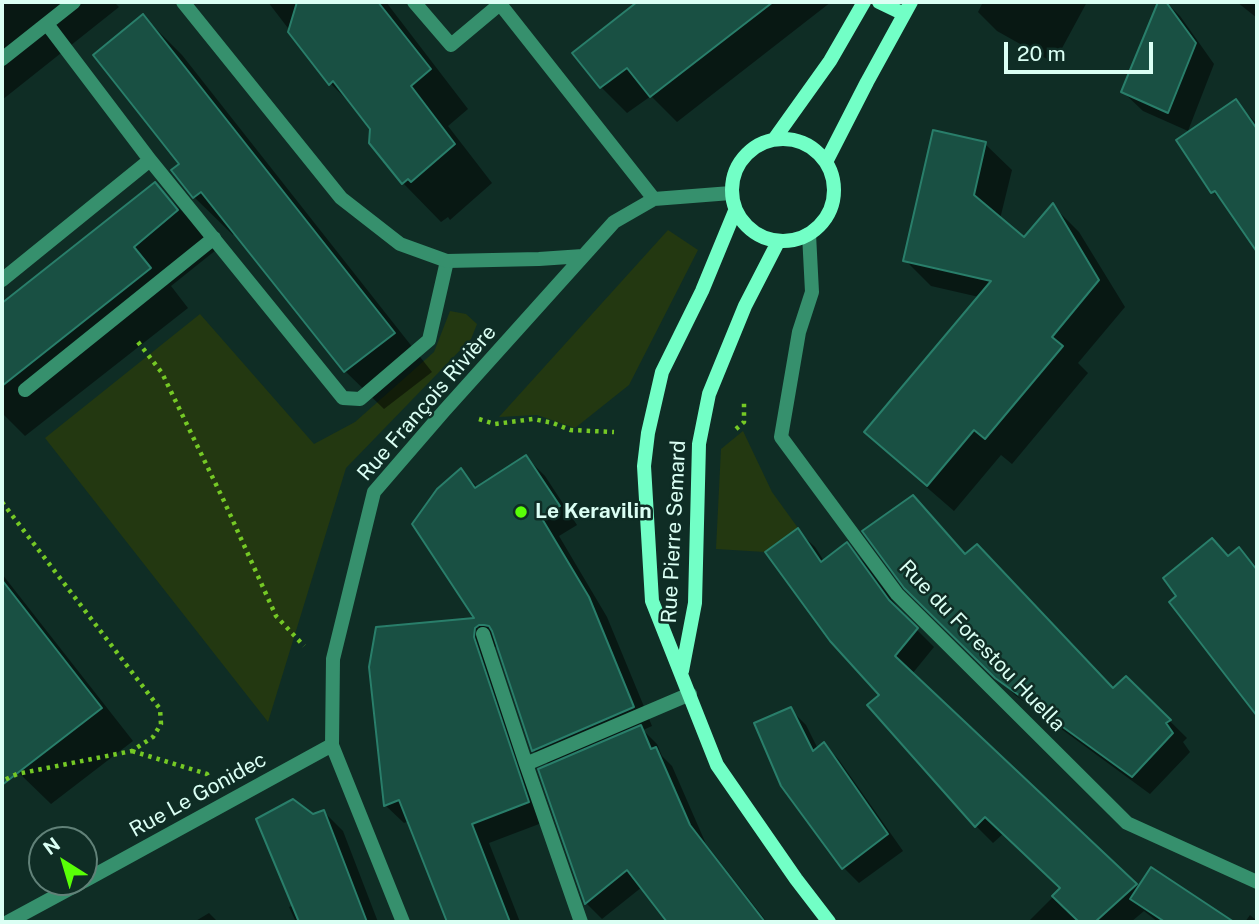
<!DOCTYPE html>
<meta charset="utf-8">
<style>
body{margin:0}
#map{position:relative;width:1259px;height:924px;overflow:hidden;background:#0f2d25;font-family:"Public Sans",sans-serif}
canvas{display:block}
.frame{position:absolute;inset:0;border:4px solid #dbfff4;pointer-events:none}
.north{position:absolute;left:28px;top:826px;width:70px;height:70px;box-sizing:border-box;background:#0f2d25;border:2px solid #618178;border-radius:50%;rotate:323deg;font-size:19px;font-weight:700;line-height:28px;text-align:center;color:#dbfff4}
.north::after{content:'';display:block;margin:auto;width:24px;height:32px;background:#59ff07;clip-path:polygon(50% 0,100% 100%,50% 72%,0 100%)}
.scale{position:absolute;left:1004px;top:42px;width:149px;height:32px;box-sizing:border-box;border:4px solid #dbfff4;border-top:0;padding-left:9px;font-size:21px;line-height:24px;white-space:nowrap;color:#dbfff4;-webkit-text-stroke:5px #0f2d25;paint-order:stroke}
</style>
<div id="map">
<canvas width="1259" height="924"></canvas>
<div class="frame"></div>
<div class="north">N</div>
<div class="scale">20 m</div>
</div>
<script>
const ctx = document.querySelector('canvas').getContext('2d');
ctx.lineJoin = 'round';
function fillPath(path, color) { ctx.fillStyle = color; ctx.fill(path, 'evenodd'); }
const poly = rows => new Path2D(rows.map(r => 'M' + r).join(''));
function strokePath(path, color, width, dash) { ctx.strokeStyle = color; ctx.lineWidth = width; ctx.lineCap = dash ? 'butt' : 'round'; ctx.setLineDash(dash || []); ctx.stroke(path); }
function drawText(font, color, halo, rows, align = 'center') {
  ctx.font = font + ' "Public Sans",sans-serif'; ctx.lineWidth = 5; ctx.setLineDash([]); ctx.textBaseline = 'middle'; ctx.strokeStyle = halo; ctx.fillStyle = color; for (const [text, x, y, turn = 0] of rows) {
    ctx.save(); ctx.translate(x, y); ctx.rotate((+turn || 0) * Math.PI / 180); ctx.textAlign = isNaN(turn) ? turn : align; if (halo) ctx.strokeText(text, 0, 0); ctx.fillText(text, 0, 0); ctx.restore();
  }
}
fillPath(poly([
 [668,230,698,250,629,385,575,428,537,415,499,417],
 [450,311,466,314,477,324,471,339,346,468,268,722,45,438,200,314,314,444,355,422,434,352],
 [743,431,772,492,798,528,765,552,716,549,721,449]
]), '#233811');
fillPath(poly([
 [2,2,114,2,119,7,2,100],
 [268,2,386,2,468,109,448,126,492,183,450,220,448,217,441,222,403,183,372,129,360,113,330,83],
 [640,2,831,2,677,122,651,96,627,113,601,87,575,53],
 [983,2,1087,2,1054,63,997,31,978,12],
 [1160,2,1166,2,1180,16,1214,64,1188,131,1143,111,1123,92],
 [1237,2,1257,2,1257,18],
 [143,16,182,55,432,372,384,409,345,371,236,233,233,235,194,197],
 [1236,102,1257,124,1257,249,1230,209,1213,192],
 [985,144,1012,170,1000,219,1025,240,1053,206,1079,232,1125,307,1078,363,1088,373,1012,464,1001,455,954,511,893,458,867,432,979,297,931,286,905,260],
 [155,184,194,223,216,250,171,286,188,308,25,436,2,413,2,305],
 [526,457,545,476,577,525,559,536,607,617,652,726,643,730,657,744,662,756,672,766,706,844,767,922,669,922,642,887,602,919,586,903,550,766,533,750,498,644,492,651,547,821,489,843,520,922,449,922,409,821,404,823,385,805,477,620,461,470,478,488],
 [913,497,931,515,966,556,1113,690,1126,678,1187,738,1183,742,1190,752,1150,794,1015,695,906,587],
 [797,530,815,547,824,561,847,545,864,562,907,620,934,647,912,674,1139,888,1151,869,1231,922,1158,922,1144,911,1131,922,1028,922,1062,888,1004,833,993,843,976,826,881,696],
 [1239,549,1257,567,1257,713,1171,603],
 [2,574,133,741,51,804,18,772,2,752],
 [790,709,806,725,818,749,824,744,839,760,903,851,859,883,844,868,782,785],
 [324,812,343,831,378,922,296,922,289,907,294,905,313,816],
 [209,913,218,922,194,922],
 [1250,915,1257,921,1257,922,1245,922]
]), '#0007');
const building = poly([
 [297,2,378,2,431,69,411,86,455,144,411,182,408,179,402,184,369,143,370,129,333,81,329,85,288,32,297,2],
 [637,2,773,2,650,97,627,68,600,88,572,53,637,2],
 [1158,2,1166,2,1196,43,1168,113,1121,92,1158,2],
 [143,14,395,333,344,372,201,192,193,198,171,170,179,164,93,55,143,14],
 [1236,99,1257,129,1257,252,1215,191,1211,193,1176,140,1236,99],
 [933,130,986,142,974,195,1024,237,1053,203,1099,280,1052,337,1063,346,985,439,974,430,927,486,864,432,991,281,903,261,933,130],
 [155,182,178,210,134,247,151,268,2,386,2,303,155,182],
 [526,455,560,506,541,517,589,597,634,707,532,751,492,631,489,626,484,625,479,625,475,628,474,637,529,802,472,824,510,922,447,922,399,800,384,806,369,667,376,627,474,618,412,524,437,489,461,468,475,488,526,455],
 [913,495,965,554,977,544,1113,688,1126,676,1171,720,1166,723,1173,733,1132,777,995,678,904,588,862,531,913,495],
 [798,528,821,562,847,542,889,600,918,628,895,656,1137,884,1095,922,1079,922,1052,896,1060,888,985,817,975,827,867,705,879,695,830,641,765,552,798,528],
 [1212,538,1228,556,1239,547,1257,570,1257,716,1169,602,1176,596,1163,578,1212,538],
 [2,580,102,708,2,785,2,580],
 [791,707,813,751,824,742,888,834,842,869,781,786,754,723,791,707],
 [641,725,651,749,656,747,690,825,765,922,667,922,627,870,585,904,538,769,641,725],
 [293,799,313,814,324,810,367,922,299,922,256,819,293,799],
 [1151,867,1234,922,1165,922,1130,899,1151,867]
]);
fillPath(building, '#195043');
strokePath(building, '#297e6a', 2);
strokePath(poly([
 [138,342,162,373,224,501,276,616,304,646],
 [479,419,495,424,533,419,553,423,570,430,614,432],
 [736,429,744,422,744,403],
 [2,502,160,709,161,724,153,737,132,751,17,774,2,781],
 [132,751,207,774,208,776]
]), '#75c925', 4.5, [3.5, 5]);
strokePath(poly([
 [2,59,74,2],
 [150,160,343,398,360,399,429,340,447,261],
 [2,280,150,160,47,24],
 [25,390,214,238],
 [483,634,526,764],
 [581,922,526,764,690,694]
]), '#36906d', 14);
strokePath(poly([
 [183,2,341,198,400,244,447,261,539,259,583,256],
 [414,2,451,45,500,4],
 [502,2,500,4,654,199],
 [809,234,812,292,799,332,781,437,897,594,1127,823,1257,882],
 [84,881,332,745],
 [8,922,82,882],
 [403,922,332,745,333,659,374,492,444,411,614,222,654,199,731,193]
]), '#36906d', 14);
strokePath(poly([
 [879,2,904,14],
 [775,138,830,61,864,2],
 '732 190a51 51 0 1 1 102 0a51 51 0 1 1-102 0Z',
 [826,162,867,82,911,2],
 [735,211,702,291,662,372,648,433,644,466,652,601,717,765,796,879,829,922],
 [682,671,695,603,699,444,709,394,745,306,778,242]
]), '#72ffc6', 14);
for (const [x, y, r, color] of [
 [521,512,7,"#59ff07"]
]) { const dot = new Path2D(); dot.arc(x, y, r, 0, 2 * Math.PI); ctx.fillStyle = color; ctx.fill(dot); strokePath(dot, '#0f2d25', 2.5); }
drawText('21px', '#dbfff4', '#0f2d25', [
 ["Rue François Rivière",427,403,-49],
 ["Rue Pierre Semard",674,532,-87],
 ["Rue du Forestou Huella",982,646,46],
 ["Rue Le Gonidec",198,795,-29]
]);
drawText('bold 21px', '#dbfff4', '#0f2d25', [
 ["Le Keravilin",535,512]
], 'left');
</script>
